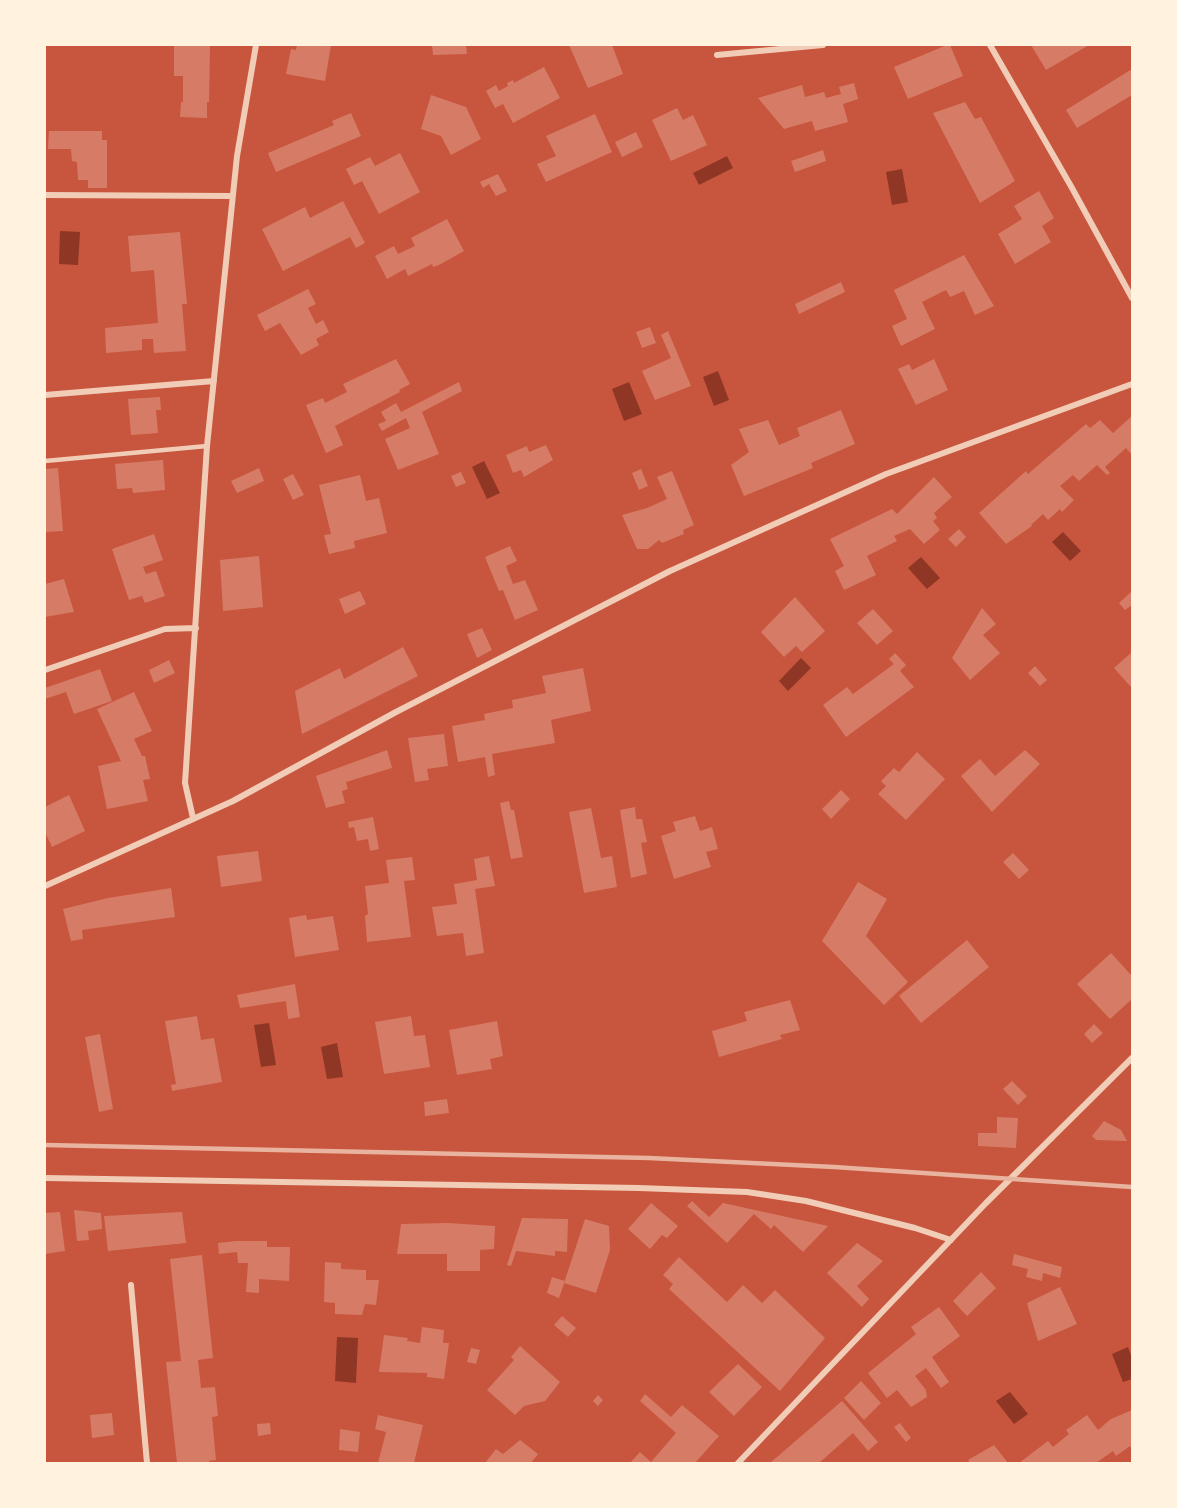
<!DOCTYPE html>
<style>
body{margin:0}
#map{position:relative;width:1177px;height:1508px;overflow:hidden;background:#c8553d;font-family:"Source Sans 3",sans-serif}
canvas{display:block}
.frame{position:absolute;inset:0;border:46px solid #fff3e0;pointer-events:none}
</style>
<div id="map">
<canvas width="1177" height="1508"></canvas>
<div class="frame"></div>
</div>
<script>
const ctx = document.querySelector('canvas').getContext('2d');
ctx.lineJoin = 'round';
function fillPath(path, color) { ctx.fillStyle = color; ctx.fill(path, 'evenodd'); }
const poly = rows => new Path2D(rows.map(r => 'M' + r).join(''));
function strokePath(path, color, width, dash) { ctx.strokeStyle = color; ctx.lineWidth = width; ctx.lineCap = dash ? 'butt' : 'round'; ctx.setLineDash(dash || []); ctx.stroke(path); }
fillPath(poly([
 [727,156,733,168,699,185,693,173],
 [902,169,908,202,892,205,886,172],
 [60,231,80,232,78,265,59,264],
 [718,371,729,400,714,406,703,377],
 [629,382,642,414,624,421,612,389],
 [484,461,500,493,487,499,472,467],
 [1063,532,1081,551,1070,561,1052,542],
 [921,557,940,578,927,589,908,568],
 [801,658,811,668,788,691,779,681],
 [269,1023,276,1065,261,1067,254,1025],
 [337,1043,343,1077,327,1079,321,1047],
 [337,1337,358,1338,356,1383,335,1381],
 [1128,1347,1132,1358,1132,1379,1123,1382,1112,1354],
 [1010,1392,1028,1414,1014,1424,996,1401]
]), '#8f3625');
fillPath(poly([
 [174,45,210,46,209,102,207,102,207,118,180,117,181,102,183,102,183,76,174,76],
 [297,45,331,45,325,81,286,74,291,49,296,50],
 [432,45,466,45,467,54,433,55],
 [569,45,612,45,623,74,588,88],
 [947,45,950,45,963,76,908,99,894,67],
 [1031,45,1089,45,1046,70],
 [544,67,560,98,513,123,503,104,495,108,486,91,496,85,499,91,508,86,507,83,513,80,514,83],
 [1132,69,1132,95,1077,128,1066,110],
 [854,83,858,99,843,104,848,122,815,131,812,121,784,129,758,98,802,85,805,97,824,92,826,98,841,94,839,87],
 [431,95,466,107,481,139,451,155,441,136,421,129],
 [965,102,975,119,981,117,1015,181,980,203,933,113],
 [677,108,683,120,693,115,707,145,671,161,652,120],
 [351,113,361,136,276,172,268,153,334,125,332,121],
 [595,114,612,152,546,182,537,164,556,156,546,136],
 [49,131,102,131,102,140,107,140,107,188,88,188,88,180,78,180,77,162,72,161,71,149,48,149],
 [636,132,643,147,622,157,615,142],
 [823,150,826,161,795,172,791,161],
 [400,153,420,192,379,214,362,181,354,185,346,169,370,157,375,166],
 [498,174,507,191,496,196,489,184,483,188,480,182],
 [1039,191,1054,218,1042,226,1051,242,1015,264,998,234,1022,219,1014,206],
 [343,201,365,243,356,248,350,237,283,271,262,229,305,207,310,218],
 [447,219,464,251,439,265,433,267,432,264,408,276,405,269,387,279,375,256,394,246,398,254,415,246,411,238],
 [180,232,187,304,182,304,186,351,154,353,153,339,142,339,142,350,106,353,105,328,158,323,154,270,131,272,128,236],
 [964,255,994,306,975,315,964,291,950,297,946,290,922,302,935,329,901,346,892,326,907,319,894,290],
 [841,282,845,292,799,314,795,304],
 [308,289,316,304,308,308,316,324,323,320,329,332,316,339,319,345,301,355,280,323,265,331,257,315],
 [650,327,656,343,642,348,636,332],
 [668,331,691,386,655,400,642,371,671,358,661,335],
 [396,359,410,384,399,390,400,392,335,426,343,445,326,453,306,405,323,398,325,403,347,392,343,384],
 [934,359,948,390,916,405,898,369,909,364,912,370],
 [459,382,462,391,422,412,439,454,398,470,385,439,410,428,406,418,382,431,378,424,386,421,381,412,396,403,401,412],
 [160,397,161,410,156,410,158,433,131,435,128,399],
 [841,410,855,444,811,463,813,468,744,496,731,465,749,452,739,429,768,420,779,445,800,436,797,428],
 [1132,416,1132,455,1126,448,1105,467,1110,473,1107,475,1097,465,1079,481,1073,475,1060,486,1074,500,1062,512,1060,509,1048,520,1043,514,1031,525,1032,526,1006,544,979,513,1026,471,1028,474,1086,424,1090,428,1100,420,1113,433],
 [546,445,553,460,524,477,521,470,513,473,506,455,527,446,529,452],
 [163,460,165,490,133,493,132,488,117,489,115,464],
 [58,468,63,531,45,532,45,469],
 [259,468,264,481,237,493,231,481],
 [641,469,648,486,639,490,632,473],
 [672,471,694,525,683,530,684,534,662,543,659,540,648,549,637,549,622,515,647,508,667,499,657,477],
 [461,472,466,483,456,487,451,476],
 [293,474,304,495,293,500,283,479],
 [360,475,366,501,379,498,387,533,354,541,355,548,329,554,324,535,331,534,319,485],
 [934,477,952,497,934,513,937,518,933,521,940,530,924,544,910,529,894,536,897,541,867,556,876,575,844,590,835,571,844,566,830,539,892,509,897,514],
 [959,529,966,537,956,547,948,539],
 [154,534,163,560,143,567,146,574,156,571,165,596,145,603,142,596,129,600,112,549],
 [510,546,517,561,506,566,513,584,525,580,538,610,515,620,503,590,499,591,485,557],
 [259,556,263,607,223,611,220,560],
 [64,579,74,612,45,617,45,584],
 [360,591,366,604,345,614,339,599],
 [1132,591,1132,605,1125,610,1119,603],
 [795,597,825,631,802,652,796,646,784,657,761,632],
 [982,608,996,624,983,635,1000,653,970,680,952,658],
 [873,609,893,631,877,645,857,623],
 [482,628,492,650,477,658,467,634],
 [403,647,418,676,302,734,295,691,340,668,344,679],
 [1132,652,1132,685,1130,686,1114,668],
 [895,653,906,665,900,671,914,687,846,737,823,705,847,687,853,694,894,664,889,659],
 [169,660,175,673,154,683,149,670],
 [1035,666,1047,680,1040,686,1028,673],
 [583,668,591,711,551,720,555,743,492,754,495,775,488,777,485,757,458,762,452,726,485,720,484,714,513,708,512,700,546,693,542,676],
 [100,669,112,701,74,714,66,692,45,699,45,688],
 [134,692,152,731,134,739,142,756,145,756,150,779,143,780,148,801,107,809,98,766,121,761,97,709],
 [444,734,448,766,427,769,429,780,415,782,408,738],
 [387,750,392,768,346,782,348,789,342,791,345,803,326,808,316,776],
 [1025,750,1040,764,992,812,961,776,980,759,995,776],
 [917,752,945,779,906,820,878,794,886,786,881,781,894,768,899,772],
 [841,790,850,799,831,819,822,809],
 [69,795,85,831,52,847,45,832,45,807],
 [509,801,511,810,514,810,523,857,511,859,500,803],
 [635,807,636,819,642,819,647,842,641,843,647,874,631,878,620,810],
 [591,808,601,858,612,856,617,887,584,893,569,812],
 [695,816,700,831,712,827,718,849,706,852,711,867,674,879,661,836,676,831,673,822],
 [373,817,379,849,370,851,368,839,357,841,354,827,349,828,348,822],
 [258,851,262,881,221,887,217,856],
 [1013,853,1029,870,1019,879,1003,862],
 [489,856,495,886,475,889,484,953,466,956,463,933,437,936,432,907,457,904,454,884,477,880,474,859],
 [412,857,415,880,404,881,411,937,367,942,365,916,368,914,365,886,389,883,386,860],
 [858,882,887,899,866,936,908,982,884,1005,822,941],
 [171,888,175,917,82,930,83,939,71,941,63,909,108,898],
 [306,915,307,920,333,916,339,950,295,957,289,918],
 [967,940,989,967,921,1023,899,996],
 [1111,953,1132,976,1132,999,1110,1019,1077,984],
 [295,984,300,1017,288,1019,286,1001,240,1008,237,995],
 [790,1000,800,1030,780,1035,782,1039,719,1057,712,1031,747,1021,744,1012],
 [197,1016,201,1040,214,1038,222,1082,172,1091,171,1085,176,1084,165,1021],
 [411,1016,414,1036,425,1035,430,1067,384,1074,375,1022],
 [497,1021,503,1056,490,1059,492,1069,457,1075,449,1030],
 [1094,1024,1103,1033,1092,1043,1084,1034],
 [100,1034,113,1109,99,1112,85,1037],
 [1012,1081,1027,1096,1018,1105,1003,1089],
 [447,1099,449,1113,425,1116,424,1102],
 [997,1117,1018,1118,1016,1148,978,1146,978,1133,997,1133],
 [1104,1121,1121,1130,1127,1141,1096,1140,1092,1136],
 [692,1201,709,1217,723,1203,828,1226,803,1252,774,1225,771,1229,754,1214,727,1243,687,1206],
 [651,1203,678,1226,667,1238,662,1235,650,1249,628,1229],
 [74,1210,101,1213,102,1229,88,1231,89,1240,77,1241],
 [60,1212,65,1251,45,1254,45,1213],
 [182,1212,186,1243,108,1251,104,1216],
 [522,1218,568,1219,567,1252,555,1251,555,1256,516,1251,511,1266,507,1265],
 [585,1219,609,1226,610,1250,596,1293,564,1283],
 [448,1223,495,1226,494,1249,480,1250,480,1271,447,1271,447,1254,397,1254,401,1224],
 [236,1241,267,1241,267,1247,290,1247,289,1281,259,1279,259,1293,246,1292,248,1263,238,1263,237,1252,219,1254,218,1243],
 [857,1243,883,1261,857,1286,869,1299,862,1307,827,1273],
 [1014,1254,1062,1267,1060,1278,1043,1273,1042,1281,1026,1277,1028,1269,1012,1265],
 [202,1255,213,1358,198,1360,201,1388,215,1387,218,1416,212,1417,216,1460,209,1461,209,1463,177,1463,166,1362,181,1361,170,1259],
 [679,1257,727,1302,743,1285,762,1303,775,1290,825,1338,780,1391,669,1289,673,1284,663,1275],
 [325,1262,341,1263,341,1269,366,1270,366,1280,379,1280,376,1305,365,1304,362,1315,335,1314,335,1303,324,1302],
 [981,1272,996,1288,967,1316,953,1301],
 [552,1277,565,1281,559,1298,547,1293],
 [1060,1287,1077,1324,1038,1341,1027,1303],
 [939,1307,960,1336,932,1357,949,1382,941,1388,926,1368,915,1376,926,1390,927,1397,911,1407,897,1390,887,1398,868,1373,916,1334,911,1327],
 [562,1316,576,1328,568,1337,554,1325],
 [422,1327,444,1330,443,1343,449,1343,444,1379,427,1377,427,1373,379,1372,384,1335,408,1338,407,1341,420,1343],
 [520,1346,560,1382,545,1401,524,1406,515,1415,487,1390,514,1360,511,1357],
 [471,1348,480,1350,476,1364,467,1362],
 [738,1364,762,1387,734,1416,709,1392],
 [861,1381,881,1403,864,1420,844,1398],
 [645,1394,671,1417,682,1405,719,1436,695,1463,630,1463,640,1452,651,1462,676,1433,640,1401],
 [598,1395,603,1400,598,1406,593,1401],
 [842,1401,878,1442,868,1451,853,1433,819,1463,770,1463],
 [1132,1410,1132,1450,1130,1446,1116,1456,1113,1451,1096,1463,1019,1463,1048,1441,1053,1447,1069,1434,1066,1430,1087,1415,1098,1430,1111,1419],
 [112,1413,114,1435,92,1438,90,1415],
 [378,1415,423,1425,414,1463,378,1463,386,1432,375,1429],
 [270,1423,271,1434,258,1436,257,1424],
 [900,1423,911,1438,906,1442,894,1427],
 [340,1429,360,1432,358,1452,339,1450],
 [520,1440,538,1454,531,1463,485,1463,496,1449,503,1454],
 [994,1445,1008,1463,970,1463,968,1460]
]), '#d67c66');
strokePath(poly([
 [45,461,207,446]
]), '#f1ccb7', 4.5);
strokePath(poly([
 [990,45,1072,188,1132,298],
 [717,55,823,45],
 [45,195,232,196],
 [45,395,214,381],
 [45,670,165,629,196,628],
 [193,818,185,783,207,446,237,156,256,45],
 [45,886,233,801,396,712,670,571,886,474,1132,384],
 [45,1178,639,1188,747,1192,806,1201,915,1228,951,1240],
 [131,1285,147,1463],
 [738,1463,986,1203,1132,1058]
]), '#f1ccb7', 6);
strokePath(poly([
 [45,1145,649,1158,834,1167,1132,1187]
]), '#e9b49f', 4.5);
</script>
